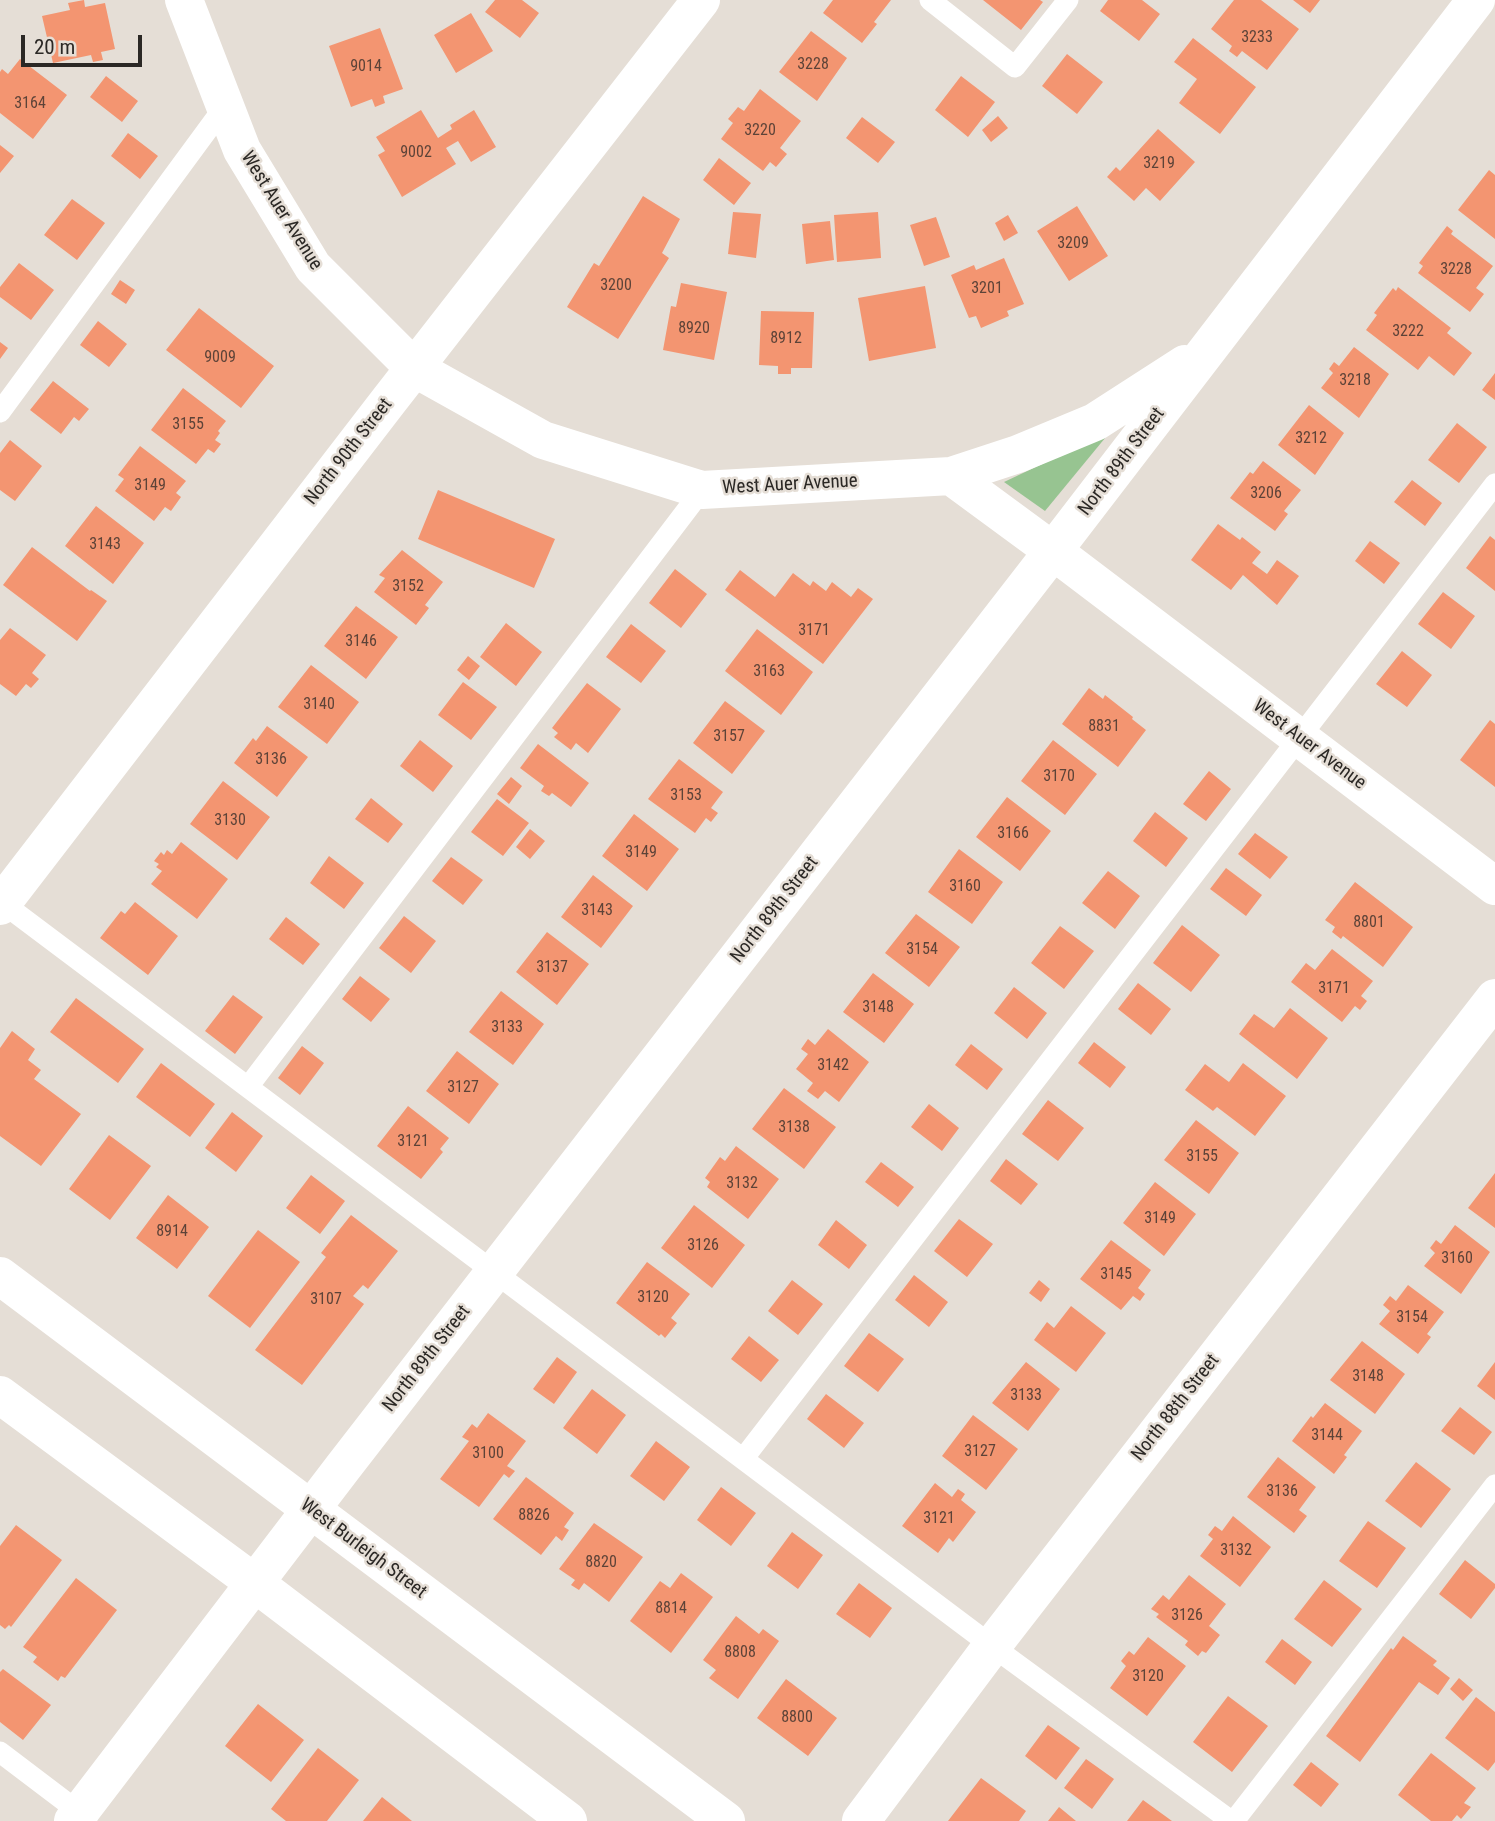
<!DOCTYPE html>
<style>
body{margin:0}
#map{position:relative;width:1495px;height:1821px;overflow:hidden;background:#e5ded6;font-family:"Roboto Condensed",sans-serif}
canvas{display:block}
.scale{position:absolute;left:21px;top:35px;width:121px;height:32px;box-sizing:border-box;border:4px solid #2b2825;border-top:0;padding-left:9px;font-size:21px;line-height:24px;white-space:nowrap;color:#2b2825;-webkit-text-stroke:5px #e5ded6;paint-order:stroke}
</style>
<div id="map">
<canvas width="1495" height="1821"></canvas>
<div class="scale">20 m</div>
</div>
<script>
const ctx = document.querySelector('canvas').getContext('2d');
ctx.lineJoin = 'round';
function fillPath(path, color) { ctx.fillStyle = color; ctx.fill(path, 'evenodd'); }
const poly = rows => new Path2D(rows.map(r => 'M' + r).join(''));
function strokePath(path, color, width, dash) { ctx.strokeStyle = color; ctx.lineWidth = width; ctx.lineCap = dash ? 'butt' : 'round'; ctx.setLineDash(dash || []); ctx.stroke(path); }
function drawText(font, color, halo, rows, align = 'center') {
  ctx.font = font + ' "Roboto Condensed",sans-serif'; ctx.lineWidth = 5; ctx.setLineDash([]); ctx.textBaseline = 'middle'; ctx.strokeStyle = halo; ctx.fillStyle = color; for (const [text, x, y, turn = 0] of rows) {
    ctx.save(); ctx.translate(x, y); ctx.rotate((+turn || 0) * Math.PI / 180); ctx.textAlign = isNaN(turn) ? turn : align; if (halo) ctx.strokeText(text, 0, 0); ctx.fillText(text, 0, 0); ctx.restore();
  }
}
fillPath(poly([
 [1110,432,1045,511,1004,482]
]), '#97c491');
fillPath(poly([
 [84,0,85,7,105,3,115,49,101,52,103,60,93,62,91,55,53,63,42,16,70,10,68,3],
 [495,0,522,0,539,13,520,38,485,12],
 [833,0,891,0,874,22,877,24,862,43,823,13],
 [983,0,1040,0,1043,2,1021,30],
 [1108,0,1142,0,1160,14,1139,41,1100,11],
 [1234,0,1261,0,1299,29,1267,70,1242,51,1237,57,1229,51,1232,46,1211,29],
 [1293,0,1320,0,1310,13],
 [471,13,493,51,456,73,434,35],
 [380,28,403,89,383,96,385,103,375,107,372,99,351,107,329,46],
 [811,31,847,58,817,101,779,72],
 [1193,38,1256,87,1220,134,1179,103,1197,79,1174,62],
 [1067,54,1103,82,1077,114,1042,86],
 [20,59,67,95,33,139,0,113,0,72,2,69,8,74],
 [106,76,138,101,122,122,90,97],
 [961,76,995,102,968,137,935,110],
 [760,89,801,121,780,148,787,154,776,167,770,162,763,171,721,139,733,123,728,119,738,107,744,111],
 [421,110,438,138,452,129,450,125,474,110,496,147,471,162,458,141,446,148,456,164,402,197,378,155,385,151,376,137],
 [998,116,1008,128,991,142,982,130],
 [862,117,895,142,878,163,846,138],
 [1158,129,1195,162,1160,201,1146,188,1134,201,1107,177,1116,167,1120,171],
 [128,133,158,156,140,179,111,156],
 [0,145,14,156,0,173],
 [719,158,751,183,734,205,703,180],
 [1489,170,1495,175,1495,239,1458,210],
 [643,196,680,219,662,253,669,258,618,339,567,307,594,263,599,266],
 [72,199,105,223,77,260,44,235],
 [1077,206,1108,256,1069,281,1037,231],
 [733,212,761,214,756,258,728,254],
 [878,212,881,258,837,262,834,215],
 [1008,215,1018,233,1004,241,995,223],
 [936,217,950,257,924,266,910,225],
 [830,221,834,260,806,264,802,224],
 [1447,226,1453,231,1451,234,1493,266,1476,288,1484,294,1470,312,1418,273,1423,266,1419,263],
 [1004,258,1024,304,1007,311,1009,316,981,328,976,316,969,318,951,275,974,265,976,270],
 [19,263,54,290,31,320,0,297,0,287],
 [120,280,135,290,126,304,111,294],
 [681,283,727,292,714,360,663,350,671,306,676,307],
 [925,286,936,348,869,361,858,298],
 [1398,287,1451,328,1447,333,1472,353,1454,376,1429,356,1418,370,1366,330,1377,315,1374,313,1393,288,1396,291],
 [199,308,274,366,241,408,166,350],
 [761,311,814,312,812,368,791,368,791,374,778,374,778,366,759,365],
 [98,321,127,344,109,367,80,345],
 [0,342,8,348,0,359],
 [1354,347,1389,374,1359,418,1321,388,1333,373,1329,369,1334,362,1339,366],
 [1495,373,1495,400,1482,390],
 [53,381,89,409,79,421,74,417,61,434,30,410],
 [183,388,226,421,218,431,220,433,215,440,221,444,214,453,208,449,196,464,151,430],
 [1309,405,1344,433,1315,475,1278,445],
 [1457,423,1487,447,1459,483,1428,460],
 [10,440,42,466,15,501,0,490,0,453],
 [140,446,186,481,176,493,181,497,171,511,165,507,154,521,115,491,124,479,118,475],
 [1263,461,1301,490,1284,511,1288,514,1275,531,1230,498,1250,472,1253,474],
 [1412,480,1442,503,1425,526,1394,502],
 [438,490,555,539,534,588,418,539],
 [96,506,144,543,113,584,65,546],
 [1218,524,1240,540,1242,537,1261,552,1252,563,1267,574,1277,560,1299,576,1277,605,1243,575,1231,590,1191,560],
 [1490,536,1495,540,1495,591,1466,568],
 [1370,541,1400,563,1384,584,1355,561],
 [32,547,90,591,91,590,107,601,77,641,3,585],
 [402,550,443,582,425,605,429,608,416,625,374,592,385,578,379,575],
 [675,569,707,594,681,628,649,603],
 [740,570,775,597,793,573,810,586,813,581,826,591,832,582,851,597,858,588,873,599,823,664,725,590],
 [1443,592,1475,616,1451,649,1418,624],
 [356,606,398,637,366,679,324,646],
 [506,623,542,652,516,686,480,657],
 [631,624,666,651,641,683,606,657],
 [10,628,46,655,32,673,39,679,31,688,26,684,16,696,0,684,0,640],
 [757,629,813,672,781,715,725,671],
 [1402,651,1432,675,1407,707,1376,684],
 [468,656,480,666,469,680,457,670],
 [311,665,359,702,327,744,278,707],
 [463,682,497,707,471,740,438,715],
 [587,683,621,709,588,753,576,743,571,750,554,737,558,733,552,728],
 [1089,688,1103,699,1105,695,1133,717,1132,719,1146,730,1118,767,1062,724],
 [725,701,765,731,732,774,693,743],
 [1490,720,1495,724,1495,787,1460,760],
 [267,726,308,757,277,797,234,763,253,738,256,741],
 [420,740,453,766,433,792,400,766],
 [1053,740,1097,774,1065,815,1021,781],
 [538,744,589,783,571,807,552,793,549,796,541,791,544,786,520,768],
 [679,759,723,792,711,808,718,813,711,822,706,818,695,833,648,799],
 [1209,771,1231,789,1206,821,1183,804],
 [511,777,522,786,509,804,497,794],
 [223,781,270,817,237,860,190,824],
 [1007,797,1051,831,1020,871,976,837],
 [371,798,403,824,388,843,355,819],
 [497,799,529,823,503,856,471,832],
 [1155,812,1188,838,1166,867,1133,841],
 [634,814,679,849,647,891,602,856],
 [530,829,545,841,530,859,516,847],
 [1255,833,1288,857,1270,879,1238,854],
 [181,842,228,879,197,919,151,884,162,871,156,867,159,864,154,861,161,852,164,855,167,850,172,854],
 [959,849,1003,882,972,924,928,892],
 [329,856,364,883,344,909,310,883],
 [451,857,483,880,463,905,432,881],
 [1226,868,1262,895,1246,916,1210,889],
 [1108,871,1140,896,1115,929,1082,903],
 [593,875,633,906,601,948,561,917],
 [1355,882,1413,927,1383,967,1343,936,1341,939,1332,932,1335,927,1325,920],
 [135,902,178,936,148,975,100,938,121,911,125,914],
 [916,914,960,947,929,987,885,953],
 [404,916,436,941,411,973,379,948],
 [286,917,320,944,303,965,269,939],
 [1182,925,1220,955,1191,992,1153,963],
 [1060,926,1094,951,1064,989,1031,963],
 [547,932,589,964,557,1005,516,972],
 [1332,949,1373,981,1361,996,1367,1001,1360,1010,1355,1006,1342,1022,1291,982,1306,963,1315,970],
 [873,973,914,1004,884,1043,843,1012],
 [360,976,390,999,371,1022,342,999],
 [1138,983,1171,1009,1151,1035,1118,1009],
 [1014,987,1047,1013,1027,1039,994,1013],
 [501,991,544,1024,513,1065,469,1032],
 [233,995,263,1017,235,1054,205,1031],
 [76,998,144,1049,118,1083,50,1032],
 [1290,1008,1328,1038,1297,1079,1239,1034,1254,1014,1274,1028],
 [828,1029,869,1062,839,1102,825,1091,818,1099,807,1091,813,1083,796,1069,808,1054,801,1049,808,1039,815,1045],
 [12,1031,35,1049,28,1060,41,1070,34,1079,81,1114,41,1166,0,1136,0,1048],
 [1094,1042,1126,1067,1110,1088,1078,1063],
 [971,1044,1003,1069,987,1090,955,1065],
 [302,1046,324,1063,300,1095,278,1078],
 [457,1051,499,1084,469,1124,426,1091],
 [161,1063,215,1104,190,1137,136,1097],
 [1243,1063,1286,1096,1255,1136,1217,1107,1213,1111,1185,1090,1205,1064,1229,1082],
 [784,1088,836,1127,804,1169,752,1129],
 [1048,1100,1084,1128,1058,1161,1022,1134],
 [929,1104,959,1128,942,1151,911,1127],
 [408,1106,449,1138,440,1149,443,1152,421,1179,377,1146],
 [232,1112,263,1136,236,1172,205,1148],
 [1196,1120,1239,1153,1209,1194,1164,1160],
 [109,1135,151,1166,110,1220,69,1189],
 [736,1146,779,1179,748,1219,707,1187,710,1182,705,1178,720,1157,725,1161],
 [1006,1159,1038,1184,1021,1205,990,1181],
 [881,1162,914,1187,898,1207,865,1182],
 [1495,1173,1495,1228,1468,1208],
 [311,1175,345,1201,320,1234,286,1208],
 [1155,1182,1196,1214,1164,1256,1123,1223],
 [168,1195,209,1227,177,1269,136,1238],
 [694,1205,745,1245,712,1288,661,1248],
 [351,1215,398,1251,368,1289,363,1285,353,1296,364,1304,302,1385,255,1350,326,1257,321,1253],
 [959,1219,993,1244,967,1277,934,1251],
 [836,1220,867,1245,849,1269,818,1245],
 [1455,1225,1490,1252,1461,1294,1424,1266,1435,1253,1430,1248,1436,1240,1441,1244],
 [258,1230,300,1262,250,1328,208,1296],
 [1111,1240,1151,1270,1138,1288,1145,1294,1140,1301,1133,1296,1121,1310,1080,1279],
 [647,1262,690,1294,671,1318,677,1323,665,1338,661,1334,659,1336,616,1303],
 [914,1275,948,1302,929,1327,895,1300],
 [792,1280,823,1304,798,1335,768,1311],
 [1039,1280,1050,1289,1041,1302,1029,1293],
 [1408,1285,1444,1312,1427,1334,1431,1337,1418,1354,1379,1324,1390,1311,1383,1305,1390,1296,1396,1301],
 [1071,1306,1106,1333,1076,1372,1034,1340,1047,1322,1054,1328],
 [869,1333,904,1359,878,1392,844,1366],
 [749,1336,779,1360,761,1382,731,1359],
 [1362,1341,1405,1374,1375,1414,1330,1380],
 [557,1357,577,1372,554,1404,533,1389],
 [1026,1362,1060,1389,1028,1431,992,1403],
 [1495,1362,1495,1400,1477,1386],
 [592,1389,626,1415,597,1454,563,1428],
 [826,1394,864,1423,844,1448,807,1419],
 [1325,1403,1362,1431,1344,1455,1347,1457,1334,1474,1292,1441,1311,1416,1313,1418],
 [1460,1407,1492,1432,1474,1455,1441,1431],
 [488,1413,526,1441,507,1466,515,1471,509,1478,504,1474,479,1507,440,1479,469,1441,462,1437,472,1424,477,1428],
 [973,1415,1018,1449,986,1490,942,1456],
 [656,1441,690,1467,664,1501,630,1476],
 [1278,1457,1316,1487,1299,1510,1307,1516,1294,1533,1247,1497],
 [1416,1462,1451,1489,1421,1528,1385,1501],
 [526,1477,574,1513,564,1527,569,1530,562,1541,556,1536,541,1555,493,1519],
 [935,1483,952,1497,958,1489,965,1494,961,1500,976,1512,953,1542,949,1538,938,1553,902,1526],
 [721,1487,756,1513,731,1546,697,1520],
 [1233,1516,1271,1547,1240,1587,1200,1556,1213,1539,1208,1535,1215,1526,1222,1531],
 [1368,1521,1406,1548,1377,1588,1339,1561],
 [594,1523,643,1557,609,1602,584,1583,579,1590,571,1585,575,1580,559,1569],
 [16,1525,62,1560,11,1627,9,1625,5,1629,0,1625,0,1546],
 [792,1532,823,1555,798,1589,767,1566],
 [1465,1560,1495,1584,1495,1588,1471,1619,1439,1594],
 [681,1573,713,1597,671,1653,630,1621,660,1581,670,1588],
 [1189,1575,1226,1604,1209,1626,1220,1635,1206,1653,1202,1651,1198,1656,1185,1645,1188,1641,1156,1617,1159,1614,1151,1609,1163,1595,1169,1600],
 [76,1578,117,1610,65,1678,61,1676,58,1681,33,1662,37,1657,23,1647],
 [1324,1580,1362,1609,1332,1647,1294,1619],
 [859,1583,892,1608,870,1638,836,1614],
 [736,1616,759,1634,763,1629,779,1641,738,1699,709,1678,716,1670,703,1660],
 [1403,1636,1437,1661,1433,1665,1450,1678,1438,1695,1419,1682,1360,1762,1326,1736,1391,1648,1393,1650],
 [1148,1637,1186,1666,1147,1716,1110,1688,1126,1666,1121,1661,1129,1651,1134,1655],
 [1282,1639,1312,1662,1295,1685,1265,1662],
 [3,1669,51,1705,23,1740,0,1722,0,1672],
 [1459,1678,1473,1690,1463,1701,1450,1689],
 [786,1679,837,1718,808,1756,757,1718],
 [1228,1696,1268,1726,1232,1772,1193,1742],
 [1476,1697,1495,1712,1495,1762,1488,1771,1445,1738],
 [258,1704,304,1740,271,1782,225,1746],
 [1048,1725,1080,1748,1056,1780,1025,1756],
 [318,1748,359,1780,327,1821,286,1821,271,1809],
 [1431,1753,1476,1788,1464,1803,1471,1807,1461,1819,1457,1815,1452,1821,1431,1821,1398,1795],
 [1086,1759,1114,1779,1092,1809,1064,1788],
 [1311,1762,1339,1784,1321,1807,1293,1785],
 [981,1778,1026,1811,1019,1821,948,1821],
 [382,1797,412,1821,363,1821],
 [1143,1800,1172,1821,1127,1821],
 [1059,1807,1076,1821,1048,1821]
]), '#f39571');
strokePath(poly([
 [930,0,1015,67,1068,0],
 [0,412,225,106],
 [0,901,992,1646,1231,1821],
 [248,1087,702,490],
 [743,1459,1495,484],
 [0,1752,87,1818],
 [1234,1821,1495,1485]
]), '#fff', 21);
strokePath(poly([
 [184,0,242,150,313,267,414,368,543,440,702,490,951,476,1018,454,1095,422,1185,364],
 [951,476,1053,551,1495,886],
 [0,906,387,403,701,0],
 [73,1821,344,1466,1053,551,1476,0],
 [861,1821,992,1646,1495,998]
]), '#fff', 38);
strokePath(poly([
 [0,1276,726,1821],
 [0,1395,256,1584,568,1821]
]), '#fff', 38);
drawText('16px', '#5d4338', null, [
 ["3233",1257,38],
 ["3228",813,65],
 ["9014",366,67],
 ["3164",30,104],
 ["3220",760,131],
 ["9002",416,153],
 ["3219",1159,164],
 ["3209",1073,244],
 ["3228",1456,270],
 ["3200",616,286],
 ["3201",987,289],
 ["8920",694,329],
 ["3222",1408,332],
 ["8912",786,339],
 ["9009",220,358],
 ["3218",1355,381],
 ["3155",188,425],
 ["3212",1311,439],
 ["3149",150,486],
 ["3206",1266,494],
 ["3143",105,545],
 ["3152",408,587],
 ["3171",814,631],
 ["3146",361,642],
 ["3163",769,672],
 ["3140",319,705],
 ["8831",1104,727],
 ["3157",729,737],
 ["3136",271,760],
 ["3170",1059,777],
 ["3153",686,796],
 ["3130",230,821],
 ["3166",1013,834],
 ["3149",641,853],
 ["3160",965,887],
 ["3143",597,911],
 ["8801",1369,923],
 ["3154",922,950],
 ["3137",552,968],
 ["3171",1334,989],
 ["3148",878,1008],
 ["3133",507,1028],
 ["3142",833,1066],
 ["3127",463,1088],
 ["3138",794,1128],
 ["3121",413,1142],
 ["3155",1202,1157],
 ["3132",742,1184],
 ["3149",1160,1219],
 ["8914",172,1232],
 ["3126",703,1246],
 ["3160",1457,1259],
 ["3145",1116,1275],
 ["3120",653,1298],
 ["3107",326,1300],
 ["3154",1412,1318],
 ["3148",1368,1377],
 ["3133",1026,1396],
 ["3144",1327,1436],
 ["3127",980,1452],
 ["3100",488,1454],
 ["3136",1282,1492],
 ["8826",534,1516],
 ["3121",939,1519],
 ["3132",1236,1551],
 ["8820",601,1563],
 ["8814",671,1609],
 ["3126",1187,1616],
 ["8808",740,1653],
 ["3120",1148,1677],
 ["8800",797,1718]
]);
drawText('19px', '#2b2825', '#e5ded6', [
 ["West Auer Avenue",281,211,58],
 ["North 90th Street",349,452,-52],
 ["North 89th Street",1122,462,-53],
 ["West Auer Avenue",790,485,-3],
 ["West Auer Avenue",1309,745,37],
 ["North 89th Street",775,910,-52],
 ["North 89th Street",427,1359,-52],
 ["North 88th Street",1176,1408,-52],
 ["West Burleigh Street",363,1549,37]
]);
</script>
